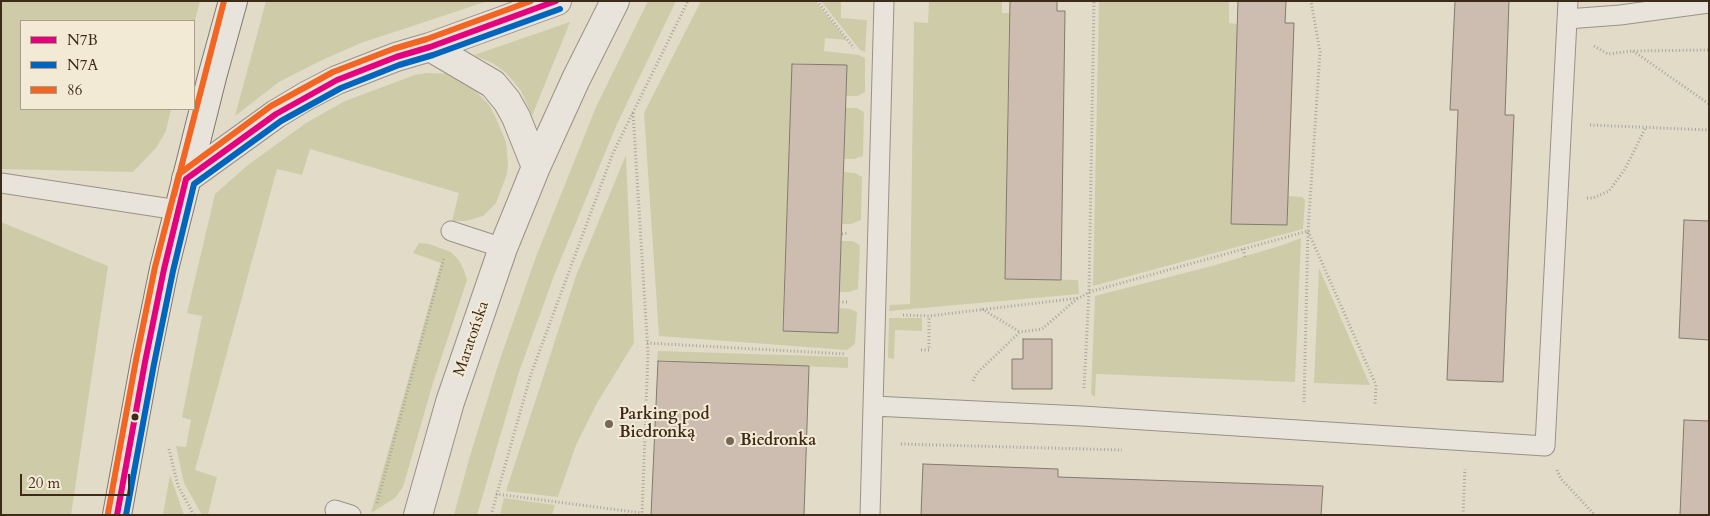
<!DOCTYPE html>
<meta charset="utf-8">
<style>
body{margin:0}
#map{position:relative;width:1710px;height:516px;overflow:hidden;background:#e2dbc8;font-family:Cardo,serif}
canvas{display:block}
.frame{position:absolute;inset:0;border:2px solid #3d2a18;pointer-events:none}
.legend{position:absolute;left:20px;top:20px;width:175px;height:90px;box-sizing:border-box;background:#f3ead5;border:1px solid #aa9d89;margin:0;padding:6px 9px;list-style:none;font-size:15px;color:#3d2a18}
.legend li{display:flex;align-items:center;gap:10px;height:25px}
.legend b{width:25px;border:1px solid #aa9d89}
.scale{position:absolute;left:20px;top:474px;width:110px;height:22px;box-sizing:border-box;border:2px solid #3d2a18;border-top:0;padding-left:6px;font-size:15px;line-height:18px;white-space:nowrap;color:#3d2a18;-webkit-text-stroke:4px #f3ead5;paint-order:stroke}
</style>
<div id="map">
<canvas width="1710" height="516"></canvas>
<div class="frame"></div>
<ul class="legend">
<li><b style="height:6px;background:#e5007d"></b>N7B</li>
<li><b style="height:6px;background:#0065bd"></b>N7A</li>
<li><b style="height:6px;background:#f26522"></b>86</li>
</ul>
<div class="scale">20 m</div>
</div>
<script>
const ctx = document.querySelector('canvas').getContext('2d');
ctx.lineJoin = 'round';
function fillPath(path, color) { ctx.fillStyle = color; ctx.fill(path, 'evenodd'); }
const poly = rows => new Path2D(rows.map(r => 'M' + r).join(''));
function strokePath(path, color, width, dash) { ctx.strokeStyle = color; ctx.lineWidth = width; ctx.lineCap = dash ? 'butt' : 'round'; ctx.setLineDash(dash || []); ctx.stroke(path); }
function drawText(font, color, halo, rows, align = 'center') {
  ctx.font = font + ' Cardo,serif'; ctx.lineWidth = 4; ctx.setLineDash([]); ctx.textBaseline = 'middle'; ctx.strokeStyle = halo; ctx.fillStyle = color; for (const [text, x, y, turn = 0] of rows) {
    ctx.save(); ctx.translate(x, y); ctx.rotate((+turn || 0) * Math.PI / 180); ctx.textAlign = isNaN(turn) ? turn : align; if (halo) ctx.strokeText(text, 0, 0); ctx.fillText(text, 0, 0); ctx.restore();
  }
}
fillPath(poly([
 [1,1,200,1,194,24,194,21,21,21,21,109,171,109,166,131,156,148,133,172,1,169],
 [266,1,488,1,361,43,320,61,279,82,235,116],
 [648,1,676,1,617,124,555,273,519,372,477,515,454,515,469,459,499,362,537,254,596,107],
 [701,1,815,1,847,40,825,38,824,51,859,55,865,58,865,92,858,96,846,96,847,66,793,63,782,331,838,333,839,308,850,309,857,312,855,344,847,350,659,336,644,113],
 [821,1,841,1,841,18,867,20,865,52,860,50],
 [929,1,1002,1,1002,13,1009,13,1005,278,1078,280,1079,294,889,311,890,305,910,304,914,22,928,23],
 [1099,1,1229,1,1229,23,1238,24,1231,223,1287,225,1288,196,1302,197,1305,200,1303,229,1093,286],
 [570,22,532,116,521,91,514,82,505,72,494,64,474,55],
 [427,73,452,74,471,86,489,105,495,116,506,142,508,164,507,174,496,203,483,216,466,221,452,221,459,193,310,149,302,175,277,169,195,470,217,477,208,515,202,515,184,483,176,446,186,447,191,420,182,417,202,316,187,313,215,194,248,165,306,123,345,101,415,75],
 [846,108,857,108,864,112,863,156,854,159,844,159],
 [626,155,634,343,597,403,576,445,558,497,506,491,576,276],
 [844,172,855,173,862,177,861,220,851,224,842,224],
 [1,222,108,266,71,515,1,515],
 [1301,238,1295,382,1096,374,1095,397,1091,394,1095,296,1212,266,1283,245],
 [841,241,852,241,860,245,858,289,849,292,840,292],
 [419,243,429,244,451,252,458,259,464,270,467,280,433,383,403,487,395,498,371,513,441,263,413,253],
 [1319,268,1370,385,1314,383],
 [889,318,922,318,922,331,895,330,894,359,888,358],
 [658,351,848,357,848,368,657,360],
 [170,475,184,515,163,515],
 [504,498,555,505,552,515,500,515]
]), '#cecca8');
const building = poly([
 [1010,1,1057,1,1057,11,1065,11,1061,280,1005,279,1010,1],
 [1238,1,1286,1,1285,23,1294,23,1287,225,1231,224,1238,1],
 [1455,1,1509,1,1505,115,1514,115,1503,382,1447,380,1458,110,1450,110,1455,1],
 [792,64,847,65,838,333,783,331,792,64],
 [1684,220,1709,221,1709,340,1679,338,1684,220],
 [1023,339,1052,339,1052,389,1012,389,1012,359,1023,359,1023,339],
 [658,361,809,366,804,515,651,515,658,361],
 [1684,420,1709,421,1709,515,1680,515,1684,420],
 [923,464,1058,469,1058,477,1323,486,1321,515,921,515,923,464]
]);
fillPath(building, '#cdbdb1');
strokePath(building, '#817a6e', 1);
const service = poly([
 [884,1,873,406,1082,416,1545,446,1568,1],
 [1567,19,1620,15,1709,3],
 [1,183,178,210],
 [451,231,503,248],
 [335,510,351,515],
 [870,515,873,406]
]);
const tertiary = poly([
 [430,47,493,84,507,101,516,117,536,167],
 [186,179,276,114,306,96,337,80,396,57,430,47,557,1],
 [418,515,450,402,503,248,536,167,576,79,615,1]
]);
const secondary = poly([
 [117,515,145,362,164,269,212,77,233,1]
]);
strokePath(service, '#989285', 21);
strokePath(tertiary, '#989285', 30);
strokePath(secondary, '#817a6e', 30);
strokePath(poly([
 [817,1,854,48],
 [1594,46,1608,54,1632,51,1709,50],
 [1633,51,1709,104],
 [633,113,648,353,642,515],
 [1590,125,1709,130],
 [1587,198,1593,198,1609,191,1625,169,1646,127],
 [842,234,849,233],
 [1243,249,1245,257],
 [839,302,848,302],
 [982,309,1020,332],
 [903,315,929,316,1079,298,1089,292,1308,231,1376,385,1375,406],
 [647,343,846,354],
 [921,350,929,350,929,316],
 [973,381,977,373,1020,332,1042,329,1078,298],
 [1084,388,1089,292,1094,1],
 [1304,402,1308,231,1320,52,1311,1],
 [901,444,1122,450],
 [169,449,178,486,194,515],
 [1557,470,1561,479,1595,515],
 [496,494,642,513],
 [377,503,444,258],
 [491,515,531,374,613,153,688,1],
 [1463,515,1465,469]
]), '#a9a59c', 3, [1, 2.5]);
strokePath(service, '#e8e4dc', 19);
strokePath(tertiary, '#e8e4dc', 28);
strokePath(secondary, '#e8e4dc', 28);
strokePath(poly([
 [117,515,145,362,164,269,186,179,276,114,337,80,396,57,430,47,556,1]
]), '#e5007d', 6);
strokePath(poly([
 [126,515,154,364,173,271,194,184,281,121,341,88,399,65,433,55,560,9]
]), '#0065bd', 6);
strokePath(poly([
 [174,195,224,1],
 [108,513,136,360,155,267,179,174,271,106,333,72,393,49,427,39,531,1]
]), '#f26522', 6);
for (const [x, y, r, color] of [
 [135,417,4.5,"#3d2a18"],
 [609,424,5,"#776856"],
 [730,441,5,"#776856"]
]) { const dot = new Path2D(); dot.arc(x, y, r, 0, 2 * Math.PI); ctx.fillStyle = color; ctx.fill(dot); strokePath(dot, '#f3ead5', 2); }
drawText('16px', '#3d2a18', '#f3ead5', [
 ["Maratońska",472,339,-71]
]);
drawText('bold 16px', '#3d2a18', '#f3ead5', [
 ["Parking pod",619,415],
 ["Biedronką",619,433],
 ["Biedronka",740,441]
], 'left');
</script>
